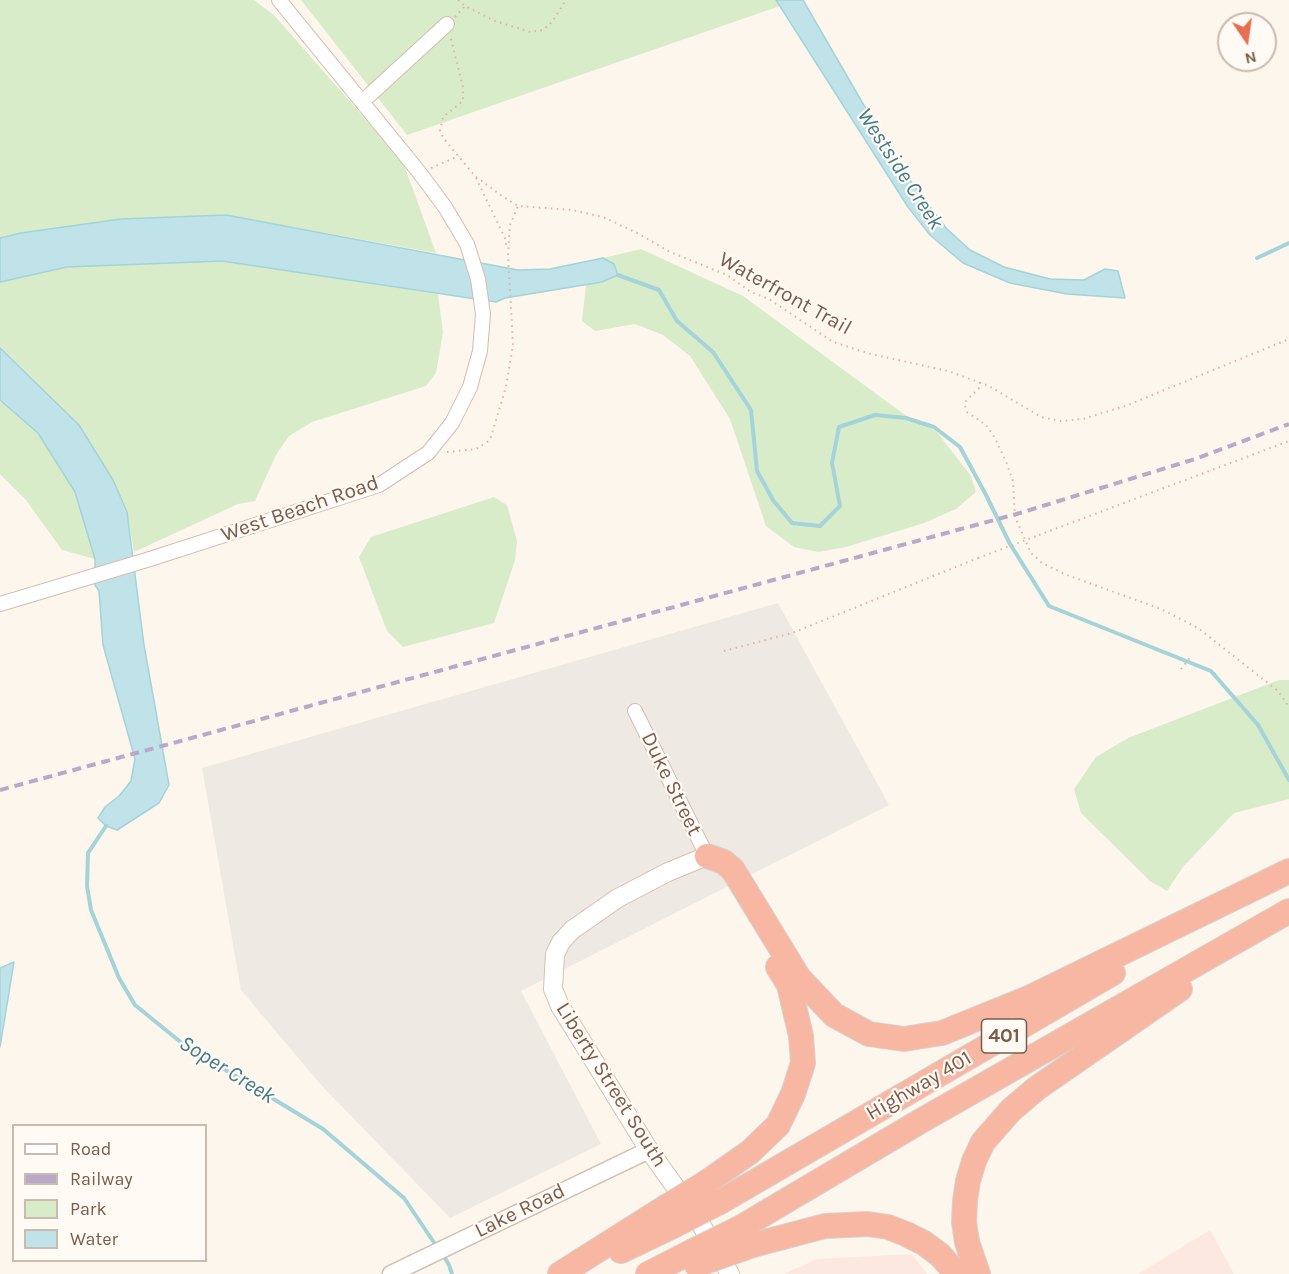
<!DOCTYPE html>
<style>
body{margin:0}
#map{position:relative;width:1289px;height:1274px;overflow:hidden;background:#fdf6ec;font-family:Karla,sans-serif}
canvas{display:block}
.legend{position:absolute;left:12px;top:1124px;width:195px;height:138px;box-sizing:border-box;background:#fffaf3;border:2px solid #cabbb1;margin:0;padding:8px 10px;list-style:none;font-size:18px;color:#7a5c4d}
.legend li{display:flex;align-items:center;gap:12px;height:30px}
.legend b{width:30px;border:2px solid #cabbb1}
.north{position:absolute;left:1217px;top:12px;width:60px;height:60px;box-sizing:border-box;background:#fffaf3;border:2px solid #cabbb1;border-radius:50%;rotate:167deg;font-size:16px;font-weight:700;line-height:24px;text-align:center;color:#7a5c4d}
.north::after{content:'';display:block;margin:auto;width:21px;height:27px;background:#e76f51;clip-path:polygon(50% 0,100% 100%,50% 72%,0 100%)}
</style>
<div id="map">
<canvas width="1289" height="1274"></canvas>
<ul class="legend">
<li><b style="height:8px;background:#fff"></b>Road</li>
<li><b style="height:8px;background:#b9a8c9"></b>Railway</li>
<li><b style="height:16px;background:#d8ecc9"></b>Park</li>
<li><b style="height:16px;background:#bfe3e8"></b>Water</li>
</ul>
<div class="north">N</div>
</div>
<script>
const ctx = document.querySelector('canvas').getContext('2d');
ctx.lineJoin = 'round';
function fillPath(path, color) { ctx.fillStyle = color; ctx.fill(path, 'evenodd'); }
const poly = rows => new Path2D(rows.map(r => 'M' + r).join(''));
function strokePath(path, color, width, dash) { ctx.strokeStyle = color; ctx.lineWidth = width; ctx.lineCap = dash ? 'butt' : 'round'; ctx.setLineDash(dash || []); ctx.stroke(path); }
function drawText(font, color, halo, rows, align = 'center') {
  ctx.font = font + ' Karla,sans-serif'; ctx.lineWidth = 4.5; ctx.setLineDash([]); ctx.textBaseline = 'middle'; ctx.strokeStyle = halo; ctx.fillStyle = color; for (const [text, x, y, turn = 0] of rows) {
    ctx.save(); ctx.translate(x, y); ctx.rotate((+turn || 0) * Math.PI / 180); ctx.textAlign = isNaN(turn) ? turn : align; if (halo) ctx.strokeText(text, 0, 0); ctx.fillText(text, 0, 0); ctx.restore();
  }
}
fillPath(poly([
 [1210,1230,1234,1274,1138,1274],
 [912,1254,927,1274,784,1274,817,1259]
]), '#fde8e0');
fillPath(poly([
 [778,603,889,805,521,991,601,1144,450,1218,321,1085,241,990,202,768]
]), '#efe9e4');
fillPath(poly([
 [0,0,254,0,274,15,403,162,436,253,226,215,121,219,21,233,0,238],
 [301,0,776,0,780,6,407,135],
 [641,249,743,296,905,415,936,431,971,476,976,492,956,509,924,523,846,547,818,552,794,547,766,526,730,419,690,356,663,335,635,324,595,331,582,321,586,284,602,282,614,264,603,258],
 [222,261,438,294,443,332,436,373,426,386,312,422,289,436,276,455,255,501,238,504,134,552,127,512,113,480,79,425,0,348,0,282,67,267],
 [0,400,38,433,75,492,95,559,62,550,26,500,0,474],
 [494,497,507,505,517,541,515,560,494,623,403,647,387,631,359,557,371,537],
 [1279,680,1289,680,1289,799,1234,813,1183,867,1167,891,1150,881,1081,813,1074,789,1096,757,1128,738]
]), '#d8ecc9');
const water = poly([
 [776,0,803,0,898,164,946,228,970,250,1004,267,1050,279,1084,280,1105,269,1118,271,1125,298,1067,294,1010,283,963,263,930,235,908,207,776,0],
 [226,215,518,270,550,269,603,258,614,264,618,275,602,282,505,298,496,302,222,261,67,267,0,282,0,238,21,233,121,219,226,215],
 [0,348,79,425,113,480,127,512,144,645,169,785,159,803,117,830,106,826,98,818,105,807,119,796,131,781,135,759,103,645,99,591,95,585,95,559,75,492,38,433,0,400,0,348],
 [14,962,0,1047,0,968,14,962]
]);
fillPath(water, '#bfe3e8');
strokePath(water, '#a5d3da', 1.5);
strokePath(poly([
 [1257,258,1289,243],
 [618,275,659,290,677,321,713,352,751,410,757,471,773,500,792,523,820,526,840,506,832,463,839,427,875,415,906,418,934,427,960,447,985,493,1010,544,1049,606,1211,671,1258,725,1289,780],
 [106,826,88,853,87,886,91,910,119,978,135,1005,183,1044,323,1129,404,1198,437,1247],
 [442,1253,449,1265,452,1274]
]), '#a5d3da', 4);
const minor = poly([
 [362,102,447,24],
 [0,604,150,559,379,485,428,453,452,423,470,387,480,351,483,314,478,279,467,244,445,207,419,172,279,0],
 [635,711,707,856]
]);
const tertiary = poly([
 [391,1274,649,1150]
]);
const secondary = poly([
 [707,856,668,872,618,898,572,930,561,942,555,954,553,989,560,1006,649,1150,696,1216,730,1274]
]);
const motorway = poly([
 [707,856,724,862,733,870,799,978,834,1015,869,1034,904,1039,942,1033,1031,997,1289,871],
 [707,1182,750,1152,778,1125,793,1094,803,1063,801,1036,789,985,778,967],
 [720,1202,1113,973],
 [740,1228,919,1122,1289,911],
 [753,1245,825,1226,868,1224,888,1227,906,1234,924,1243,940,1255,957,1274],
 [621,1251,673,1226],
 [560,1274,666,1207],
 [648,1274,691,1252],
 [978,1274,967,1242,964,1222,965,1201,968,1181,974,1161,983,1142,1011,1110,1037,1088,1180,989]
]);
strokePath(minor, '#d1beb0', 16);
strokePath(tertiary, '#d1beb0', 19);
strokePath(secondary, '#d6c0b0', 20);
strokePath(motorway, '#dad1cd', 26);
strokePath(poly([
 [458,0,465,6,495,21,530,32,543,30,552,22,566,0],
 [455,17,465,6],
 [451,39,463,87,463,101,443,117,440,131,444,139,475,176,502,196,518,206,572,210,603,217,637,233,670,252,727,275,751,292,769,299,833,342,871,354,948,371,989,386,1041,417,1061,421,1083,419,1106,412,1128,405,1289,339],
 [431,168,459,156],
 [476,178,505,238,507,249],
 [980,382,980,387,966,401,965,406,967,412,986,425,995,438,1007,464,1013,481,1015,517,1031,553,1042,563,1067,575,1161,609,1198,628,1278,691,1289,707],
 [447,452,476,449,490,440,506,387,513,345,508,255,510,225,518,206],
 [1039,535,1289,441],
 [724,651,792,633,978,558],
 [1181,669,1192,655]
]), '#d9b8a5', 2, [1.5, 4.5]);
strokePath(minor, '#fff', 14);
strokePath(tertiary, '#fff', 16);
strokePath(secondary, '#fff', 18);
strokePath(motorway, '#f7b7a3', 24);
strokePath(poly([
 [0,790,1020,513,1195,459,1289,424]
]), '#b9a8c9', 4, [9, 6]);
const motorwayBridge = poly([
 [666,1207,707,1182],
 [673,1226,720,1202],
 [691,1252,740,1228],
 [696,1265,753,1245]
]);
strokePath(motorwayBridge, '#dad1cd', 26, []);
strokePath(poly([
 [978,558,1039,535]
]), '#d9b8a5', 2, [1.5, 4.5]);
strokePath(motorwayBridge, '#f7b7a3', 24);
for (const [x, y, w] of [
 [1004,1036,45]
]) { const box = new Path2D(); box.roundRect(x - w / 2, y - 17, w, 34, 4.5); ctx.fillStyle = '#fffaf3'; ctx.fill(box); strokePath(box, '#7a5c4d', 1.5); }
drawText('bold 20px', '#7a5c4d', null, [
 ["401",1004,1036]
]);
drawText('21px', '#7a5c4d', '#fffaf3', [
 ["Waterfront Trail",785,294,29],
 ["West Beach Road",300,509,-19],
 ["Duke Street",671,784,64],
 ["Liberty Street South",611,1085,58],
 ["Highway 401",919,1086,-30],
 ["Lake Road",520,1211,-26]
]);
drawText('italic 22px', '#437c86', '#fffaf3', [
 ["Westside Creek",900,169,57],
 ["Soper Creek",227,1070,32]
]);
</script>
